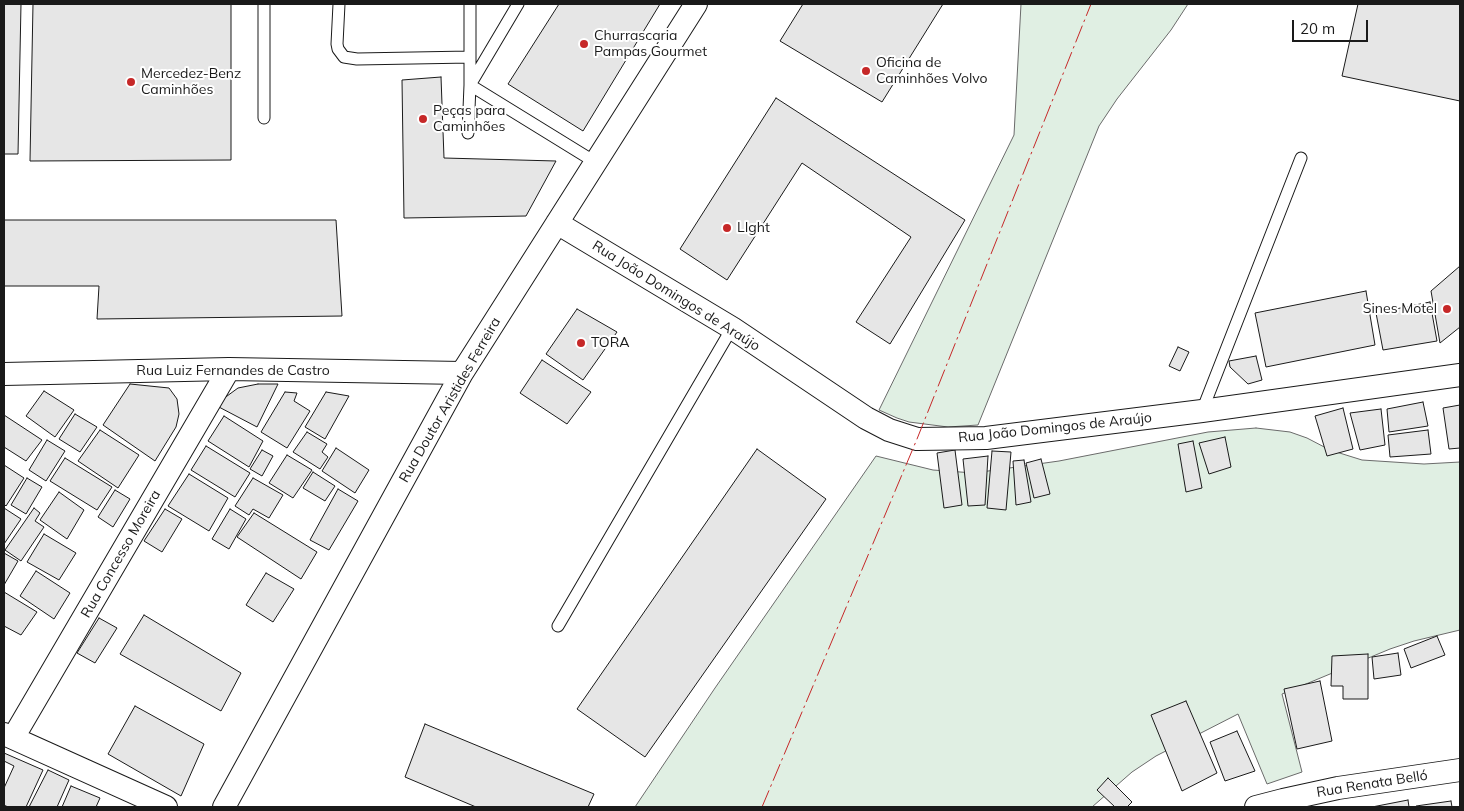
<!DOCTYPE html>
<meta charset="utf-8">
<style>
body{margin:0}
#map{position:relative;width:1464px;height:811px;overflow:hidden;background:#fff;font-family:Mulish,sans-serif}
canvas{display:block}
.frame{position:absolute;inset:0;border:5px solid #1a1a1a;pointer-events:none}
.scale{position:absolute;left:1292px;top:20px;width:76px;height:22px;box-sizing:border-box;border:2px solid #1a1a1a;border-top:0;padding-left:6px;font-size:15px;line-height:18px;white-space:nowrap;color:#1a1a1a;-webkit-text-stroke:4px #fff;paint-order:stroke}
</style>
<div id="map">
<canvas width="1464" height="811"></canvas>
<div class="frame"></div>
<div class="scale">20 m</div>
</div>
<script>
const ctx = document.querySelector('canvas').getContext('2d');
ctx.lineJoin = 'round';
function fillPath(path, color) { ctx.fillStyle = color; ctx.fill(path, 'evenodd'); }
const poly = rows => new Path2D(rows.map(r => 'M' + r).join(''));
function strokePath(path, color, width, dash) { ctx.strokeStyle = color; ctx.lineWidth = width; ctx.lineCap = dash ? 'butt' : 'round'; ctx.setLineDash(dash || []); ctx.stroke(path); }
function drawText(font, color, halo, rows, align = 'center') {
  ctx.font = font + ' Mulish,sans-serif'; ctx.lineWidth = 4; ctx.setLineDash([]); ctx.textBaseline = 'middle'; ctx.strokeStyle = halo; ctx.fillStyle = color; for (const [text, x, y, turn = 0] of rows) {
    ctx.save(); ctx.translate(x, y); ctx.rotate((+turn || 0) * Math.PI / 180); ctx.textAlign = isNaN(turn) ? turn : align; if (halo) ctx.strokeText(text, 0, 0); ctx.fillText(text, 0, 0); ctx.restore();
  }
}
const green = poly([
 [1021,4,1188,4,1171,30,1117,99,1099,126,978,425,948,427,909,422,897,418,879,410,1014,135,1021,4],
 [1256,428,1290,432,1307,438,1330,450,1362,460,1424,464,1460,462,1460,630,1414,641,1390,649,1282,694,1302,772,1267,784,1238,714,1156,756,1132,772,1092,807,635,807,715,688,876,456,933,470,974,473,1059,461,1208,432,1256,428]
]);
fillPath(green, '#e0efe3');
strokePath(green, '#6a6a6a', 1);
const building = poly([
 [4,4,21,4,18,154,4,154,4,4],
 [33,4,231,4,231,160,30,161,33,4],
 [559,4,660,4,583,131,508,84,559,4],
 [803,4,943,4,882,102,780,41,803,4],
 [1356,4,1460,4,1460,101,1342,76,1358,4,1356,4],
 [441,77,444,158,556,161,526,216,404,218,402,80,441,77],
 [776,98,965,220,890,344,856,322,911,237,802,163,727,280,680,249,776,98],
 [4,220,336,220,342,316,97,319,99,286,4,286,4,220],
 [1460,266,1460,327,1440,343,1431,291,1460,266],
 [1366,291,1375,345,1266,367,1255,313,1366,291],
 [1430,302,1437,341,1383,350,1376,313,1430,302],
 [577,309,617,332,583,380,546,354,577,309],
 [1178,347,1189,352,1180,371,1169,366,1178,347],
 [1256,356,1262,380,1248,384,1230,367,1229,361,1256,356],
 [542,360,591,392,567,424,520,393,542,360],
 [130,384,169,388,177,399,179,414,176,427,155,461,103,425,130,384],
 [258,384,278,384,257,427,217,406,223,399,238,388,258,384],
 [44,391,74,410,55,437,26,416,44,391],
 [285,392,297,393,294,401,310,411,287,448,261,432,285,392],
 [326,392,349,396,325,439,305,427,326,392],
 [1423,402,1428,426,1389,432,1387,409,1423,402],
 [1460,405,1460,448,1449,449,1443,408,1460,405],
 [1343,408,1353,449,1327,456,1315,416,1343,408],
 [1381,409,1385,445,1360,450,1350,413,1381,409],
 [75,414,97,427,80,452,59,439,75,414],
 [4,415,42,440,26,461,4,447,4,415],
 [224,416,263,441,249,467,208,441,224,416],
 [100,430,139,455,118,488,78,461,100,430],
 [1428,430,1431,454,1390,457,1388,435,1428,430],
 [307,432,327,444,322,452,328,457,320,469,293,452,307,432],
 [1225,437,1231,467,1209,474,1199,443,1225,437],
 [47,440,65,451,46,481,29,470,47,440],
 [1193,441,1202,488,1186,492,1178,444,1193,441],
 [206,446,250,473,235,497,191,470,206,446],
 [336,448,369,470,355,493,322,471,336,448],
 [757,449,826,499,645,757,577,709,757,449],
 [262,450,273,456,262,476,250,469,262,450],
 [955,450,962,505,944,508,937,453,955,450],
 [992,451,1011,452,1006,510,987,508,992,451],
 [287,455,312,470,293,498,269,483,287,455],
 [988,456,985,505,968,506,963,459,988,456],
 [65,458,112,487,97,510,50,481,65,458],
 [1041,459,1050,494,1034,498,1026,463,1041,459],
 [1024,460,1031,502,1016,505,1013,461,1024,460],
 [4,465,24,478,6,506,4,504,4,465],
 [313,472,335,486,325,501,303,488,313,472],
 [189,474,228,498,209,531,168,506,189,474],
 [27,478,42,487,26,514,11,505,27,478],
 [253,478,283,495,269,518,253,509,249,515,235,506,253,478],
 [338,489,358,501,329,550,310,540,338,489],
 [115,490,130,499,113,527,98,517,115,490],
 [59,492,84,510,67,539,40,520,59,492],
 [4,508,21,519,4,544,4,508],
 [34,508,40,513,35,521,44,527,21,561,5,550,34,508],
 [165,509,182,519,162,552,144,541,165,509],
 [230,509,246,519,229,549,212,539,230,509],
 [254,513,317,552,301,579,237,537,254,513],
 [44,534,76,553,59,580,27,562,44,534],
 [4,553,18,561,4,585,4,553],
 [36,571,70,593,54,619,20,596,36,571],
 [266,573,294,589,273,622,246,605,266,573],
 [4,592,37,612,21,635,4,626,4,592],
 [144,615,241,673,221,711,120,654,144,615],
 [99,618,117,628,95,663,77,653,99,618],
 [1437,636,1445,655,1411,668,1404,649,1437,636],
 [1398,653,1401,675,1374,679,1372,657,1398,653],
 [1368,654,1368,699,1343,699,1343,686,1331,686,1332,656,1368,654],
 [1320,681,1332,741,1297,749,1284,689,1320,681],
 [1186,701,1217,773,1182,791,1151,715,1186,701],
 [135,706,204,744,181,796,108,754,135,706],
 [425,724,594,794,588,807,476,807,405,777,425,724],
 [1237,731,1255,771,1225,781,1210,742,1237,731],
 [4,753,43,770,26,807,8,807,4,805,4,788,14,766,4,761,4,753],
 [48,770,69,780,57,807,29,807,48,770],
 [1108,778,1132,802,1127,807,1115,807,1097,790,1108,778],
 [71,786,100,798,96,807,62,807,71,786],
 [1408,800,1409,807,1372,807,1408,800],
 [1451,801,1452,807,1416,807,1416,806,1451,801]
]);
fillPath(building, '#e6e6e6');
strokePath(building, '#1a1a1a', 1);
const lane = poly([
 [264,4,264,118],
 [339,4,337,44,338,49,344,57,357,59,470,57],
 [518,4,470,85,595,162],
 [468,133,470,85,470,4],
 [1202,411,1301,158],
 [558,626,732,328]
]);
const street = poly([
 [557,223,732,328,866,418,889,430,917,439,986,438,1202,411,1460,375],
 [4,374,229,369,462,373],
 [4,734,166,807],
 [13,738,229,369],
 [224,807,462,373,696,4],
 [1256,807,1283,800,1338,788,1460,770]
]);
strokePath(lane, '#1a1a1a', 13);
strokePath(street, '#1a1a1a', 24);
strokePath(lane, '#fff', 11);
strokePath(street, '#fff', 22);
strokePath(poly([
 [762,807,917,439,1091,4]
]), '#c62828', 1, [18, 4, 2.5, 4]);
for (const [x, y, r, color] of [
 [584,44,5,"#c62828"],
 [866,71,5,"#c62828"],
 [131,82,5,"#c62828"],
 [423,119,5,"#c62828"],
 [727,228,5,"#c62828"],
 [1447,309,5,"#c62828"],
 [581,343,5,"#c62828"]
]) { const dot = new Path2D(); dot.arc(x, y, r, 0, 2 * Math.PI); ctx.fillStyle = color; ctx.fill(dot); strokePath(dot, '#fff', 2); }
drawText('14px', '#1a1a1a', '#fff', [
 ["Churrascaria",594,36],
 ["Pampas Gourmet",594,52],
 ["Oficina de",876,63],
 ["Caminhões Volvo",876,79],
 ["Mercedez-Benz",141,74],
 ["Caminhões",141,90],
 ["Peças para",433,111],
 ["Caminhões",433,127],
 ["LIght",737,228],
 ["Sines Motel",1437,309,"right"],
 ["TORA",591,343]
], 'left');
drawText('14px', '#1a1a1a', '#fff', [
 ["Rua João Domingos de Araújo",676,296,32],
 ["Rua Luiz Fernandes de Castro",233,371],
 ["Rua Doutor Aristides Ferreira",450,400,-60],
 ["Rua João Domingos de Araújo",1055,428,-6],
 ["Rua Concesso Moreira",121,554,-60],
 ["Rua Renata Belló",1372,784,-9]
]);
</script>
